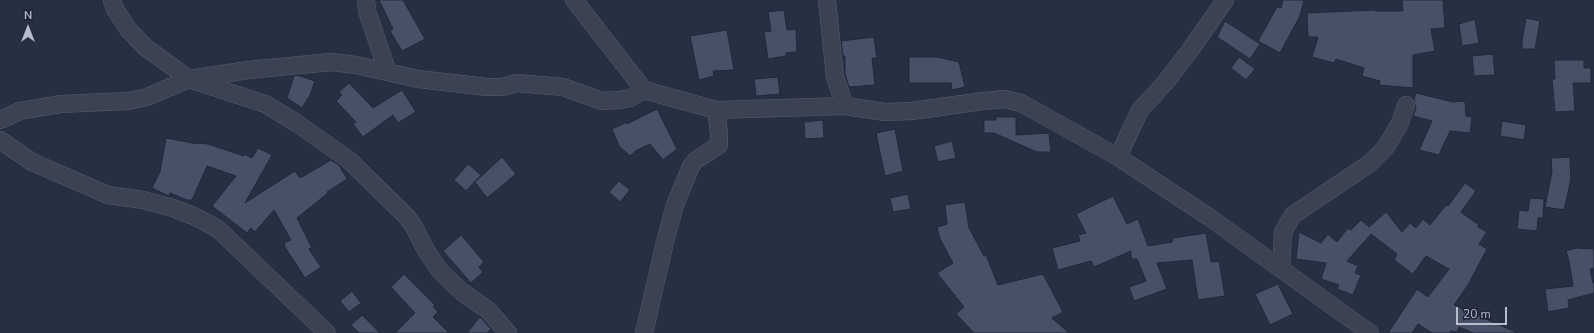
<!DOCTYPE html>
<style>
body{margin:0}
#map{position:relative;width:1594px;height:333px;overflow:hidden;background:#272f43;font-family:"Nunito Sans",sans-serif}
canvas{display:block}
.north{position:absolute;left:8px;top:8px;width:40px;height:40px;-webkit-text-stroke:3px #202638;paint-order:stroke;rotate:0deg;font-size:11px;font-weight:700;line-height:16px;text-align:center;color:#b8bdcc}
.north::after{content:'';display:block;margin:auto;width:14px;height:18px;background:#b8bdcc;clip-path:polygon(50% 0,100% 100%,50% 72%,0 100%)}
.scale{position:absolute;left:1456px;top:307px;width:51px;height:18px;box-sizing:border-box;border:2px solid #b8bdcc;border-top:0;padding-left:5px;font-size:12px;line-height:14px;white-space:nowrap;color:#b8bdcc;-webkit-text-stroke:3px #202638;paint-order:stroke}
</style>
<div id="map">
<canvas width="1594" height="333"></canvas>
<div class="north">N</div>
<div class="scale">20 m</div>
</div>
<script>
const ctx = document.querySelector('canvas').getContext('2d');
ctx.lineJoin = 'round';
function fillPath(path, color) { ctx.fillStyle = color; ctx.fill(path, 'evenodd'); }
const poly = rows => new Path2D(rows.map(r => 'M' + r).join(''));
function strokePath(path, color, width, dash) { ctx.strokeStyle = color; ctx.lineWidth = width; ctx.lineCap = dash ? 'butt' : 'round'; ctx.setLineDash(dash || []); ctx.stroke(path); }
const building = poly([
 [379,0,403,0,425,39,402,51,390,31,393,29,379,0],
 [1283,0,1304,0,1300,16,1280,53,1258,41,1277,7,1281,8,1283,0],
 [1402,0,1443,0,1445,28,1431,29,1435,51,1413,55,1413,88,1379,85,1380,81,1362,76,1364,68,1336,59,1334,63,1312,57,1318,37,1308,37,1307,13,1375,10,1375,11,1403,11,1402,0],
 [784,10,787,30,796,29,797,52,786,53,786,56,768,59,764,32,771,31,768,12,784,10],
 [1526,18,1540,21,1535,49,1522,49,1522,41,1526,18],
 [1475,19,1479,43,1462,46,1459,24,1475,19],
 [1225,21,1260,44,1250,59,1217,37,1225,21],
 [727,30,734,70,713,71,714,76,699,80,690,36,727,30],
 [874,37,877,58,872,58,875,85,849,87,845,74,845,56,843,56,841,41,874,37],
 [1493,54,1495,75,1474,76,1472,56,1493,54],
 [909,57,937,57,959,62,965,87,952,90,951,83,909,83,909,57],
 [1239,57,1255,69,1246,80,1231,68,1239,57],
 [1554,60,1584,60,1584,68,1591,68,1591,83,1573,83,1575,111,1555,112,1552,79,1555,79,1554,60],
 [297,75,315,81,309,98,308,98,302,108,287,98,294,76,297,75],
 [778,77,780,94,756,96,754,79,778,77],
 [349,83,373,108,402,90,416,112,398,123,393,115,363,137,353,124,356,122,336,101,342,95,339,92,349,83],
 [1416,93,1453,102,1465,101,1466,116,1472,117,1470,133,1450,131,1439,155,1419,150,1432,121,1413,116,1416,108,1414,100,1416,93],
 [657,109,677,149,663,160,650,144,637,150,630,156,619,146,612,129,627,122,627,124,657,109],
 [996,117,1016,117,1016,135,1049,133,1051,152,1037,152,994,133,984,133,984,120,996,120,996,117],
 [823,120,824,138,805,139,804,122,823,120],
 [1502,121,1526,125,1524,140,1500,136,1502,121],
 [895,129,903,171,885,176,876,133,895,129],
 [166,138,198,144,198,143,208,144,244,156,245,154,252,158,258,148,272,155,245,203,295,171,300,178,331,160,339,165,347,179,327,192,328,193,297,218,312,248,309,249,321,267,305,278,285,247,284,243,291,240,274,210,255,232,251,228,247,233,212,206,236,176,207,166,192,200,187,200,170,193,169,196,152,188,160,172,166,138],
 [952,141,956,158,938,162,934,146,952,141],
 [502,157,516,174,487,198,475,182,502,157],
 [1570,157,1571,179,1564,210,1545,207,1552,172,1551,158,1570,157],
 [468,164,481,175,466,191,454,180,468,164],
 [619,181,630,190,620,202,609,192,619,181],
 [1465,183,1476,191,1461,212,1479,225,1478,227,1487,232,1479,244,1487,249,1468,285,1454,305,1518,333,1473,333,1459,327,1457,332,1451,331,1449,333,1432,333,1418,324,1412,333,1388,333,1417,289,1428,297,1449,269,1426,256,1413,274,1394,260,1397,254,1371,234,1347,261,1358,266,1355,273,1361,275,1353,295,1337,289,1339,285,1321,279,1326,263,1296,259,1299,232,1321,243,1328,234,1337,242,1348,228,1351,230,1361,220,1369,227,1386,212,1402,232,1410,223,1416,228,1423,219,1430,225,1446,205,1448,206,1465,183],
 [908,194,911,209,893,212,890,198,908,194],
 [1113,196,1127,224,1138,219,1148,246,1172,242,1173,238,1206,233,1211,262,1219,261,1225,296,1198,300,1192,260,1157,263,1167,289,1134,301,1129,287,1146,281,1137,259,1131,259,1131,251,1094,267,1091,261,1058,270,1052,248,1080,241,1078,235,1086,233,1076,214,1113,196],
 [1530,198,1544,199,1543,218,1538,218,1537,231,1517,229,1519,210,1528,211,1530,198],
 [965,202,969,228,984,256,986,255,998,285,1043,274,1063,312,1052,318,1069,333,974,333,956,314,964,307,937,273,953,263,940,239,937,227,947,224,945,205,965,202],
 [461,235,484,262,479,267,483,272,471,283,443,251,461,235],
 [1576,248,1594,249,1594,269,1590,269,1593,283,1594,283,1594,293,1568,300,1569,308,1548,312,1545,289,1573,286,1569,261,1566,251,1576,248],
 [404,274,435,305,433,306,438,312,433,317,449,333,395,333,415,313,391,287,404,274],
 [1278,284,1293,314,1270,325,1255,294,1278,284],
 [352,291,361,303,349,312,340,301,352,291],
 [362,315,380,333,359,333,351,325,362,315],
 [480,317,491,329,487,333,467,333,480,317]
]);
fillPath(building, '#485067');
strokePath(building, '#22283a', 1);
const minor = poly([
 [112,0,115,9,128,29,145,47,189,79,265,104,295,122,349,160,407,217,414,227,427,252,440,271,462,292,488,310,508,333],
 [366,0,367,11,387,70],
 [574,0,644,90],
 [827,0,835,77,845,106],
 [0,120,20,111,37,108,61,104,128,101,147,97,189,79,248,70,331,62,356,65,418,79,487,87,502,87,517,83,563,87,602,101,619,100,630,98,644,90,716,110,845,106,885,112,912,111,983,101,1004,99,1021,103,1118,157,1209,217,1370,333],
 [0,140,32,162,108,195,143,200,173,208,196,217,218,229,327,333],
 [1118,157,1140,110,1165,83,1191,49,1225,0],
 [1281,268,1283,232,1293,215,1369,164,1386,147,1400,123,1406,105],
 [644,333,665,242,675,205,691,166,696,160,719,145,719,133,716,110]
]);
strokePath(minor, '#565d6d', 18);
strokePath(minor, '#3b4252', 17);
</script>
